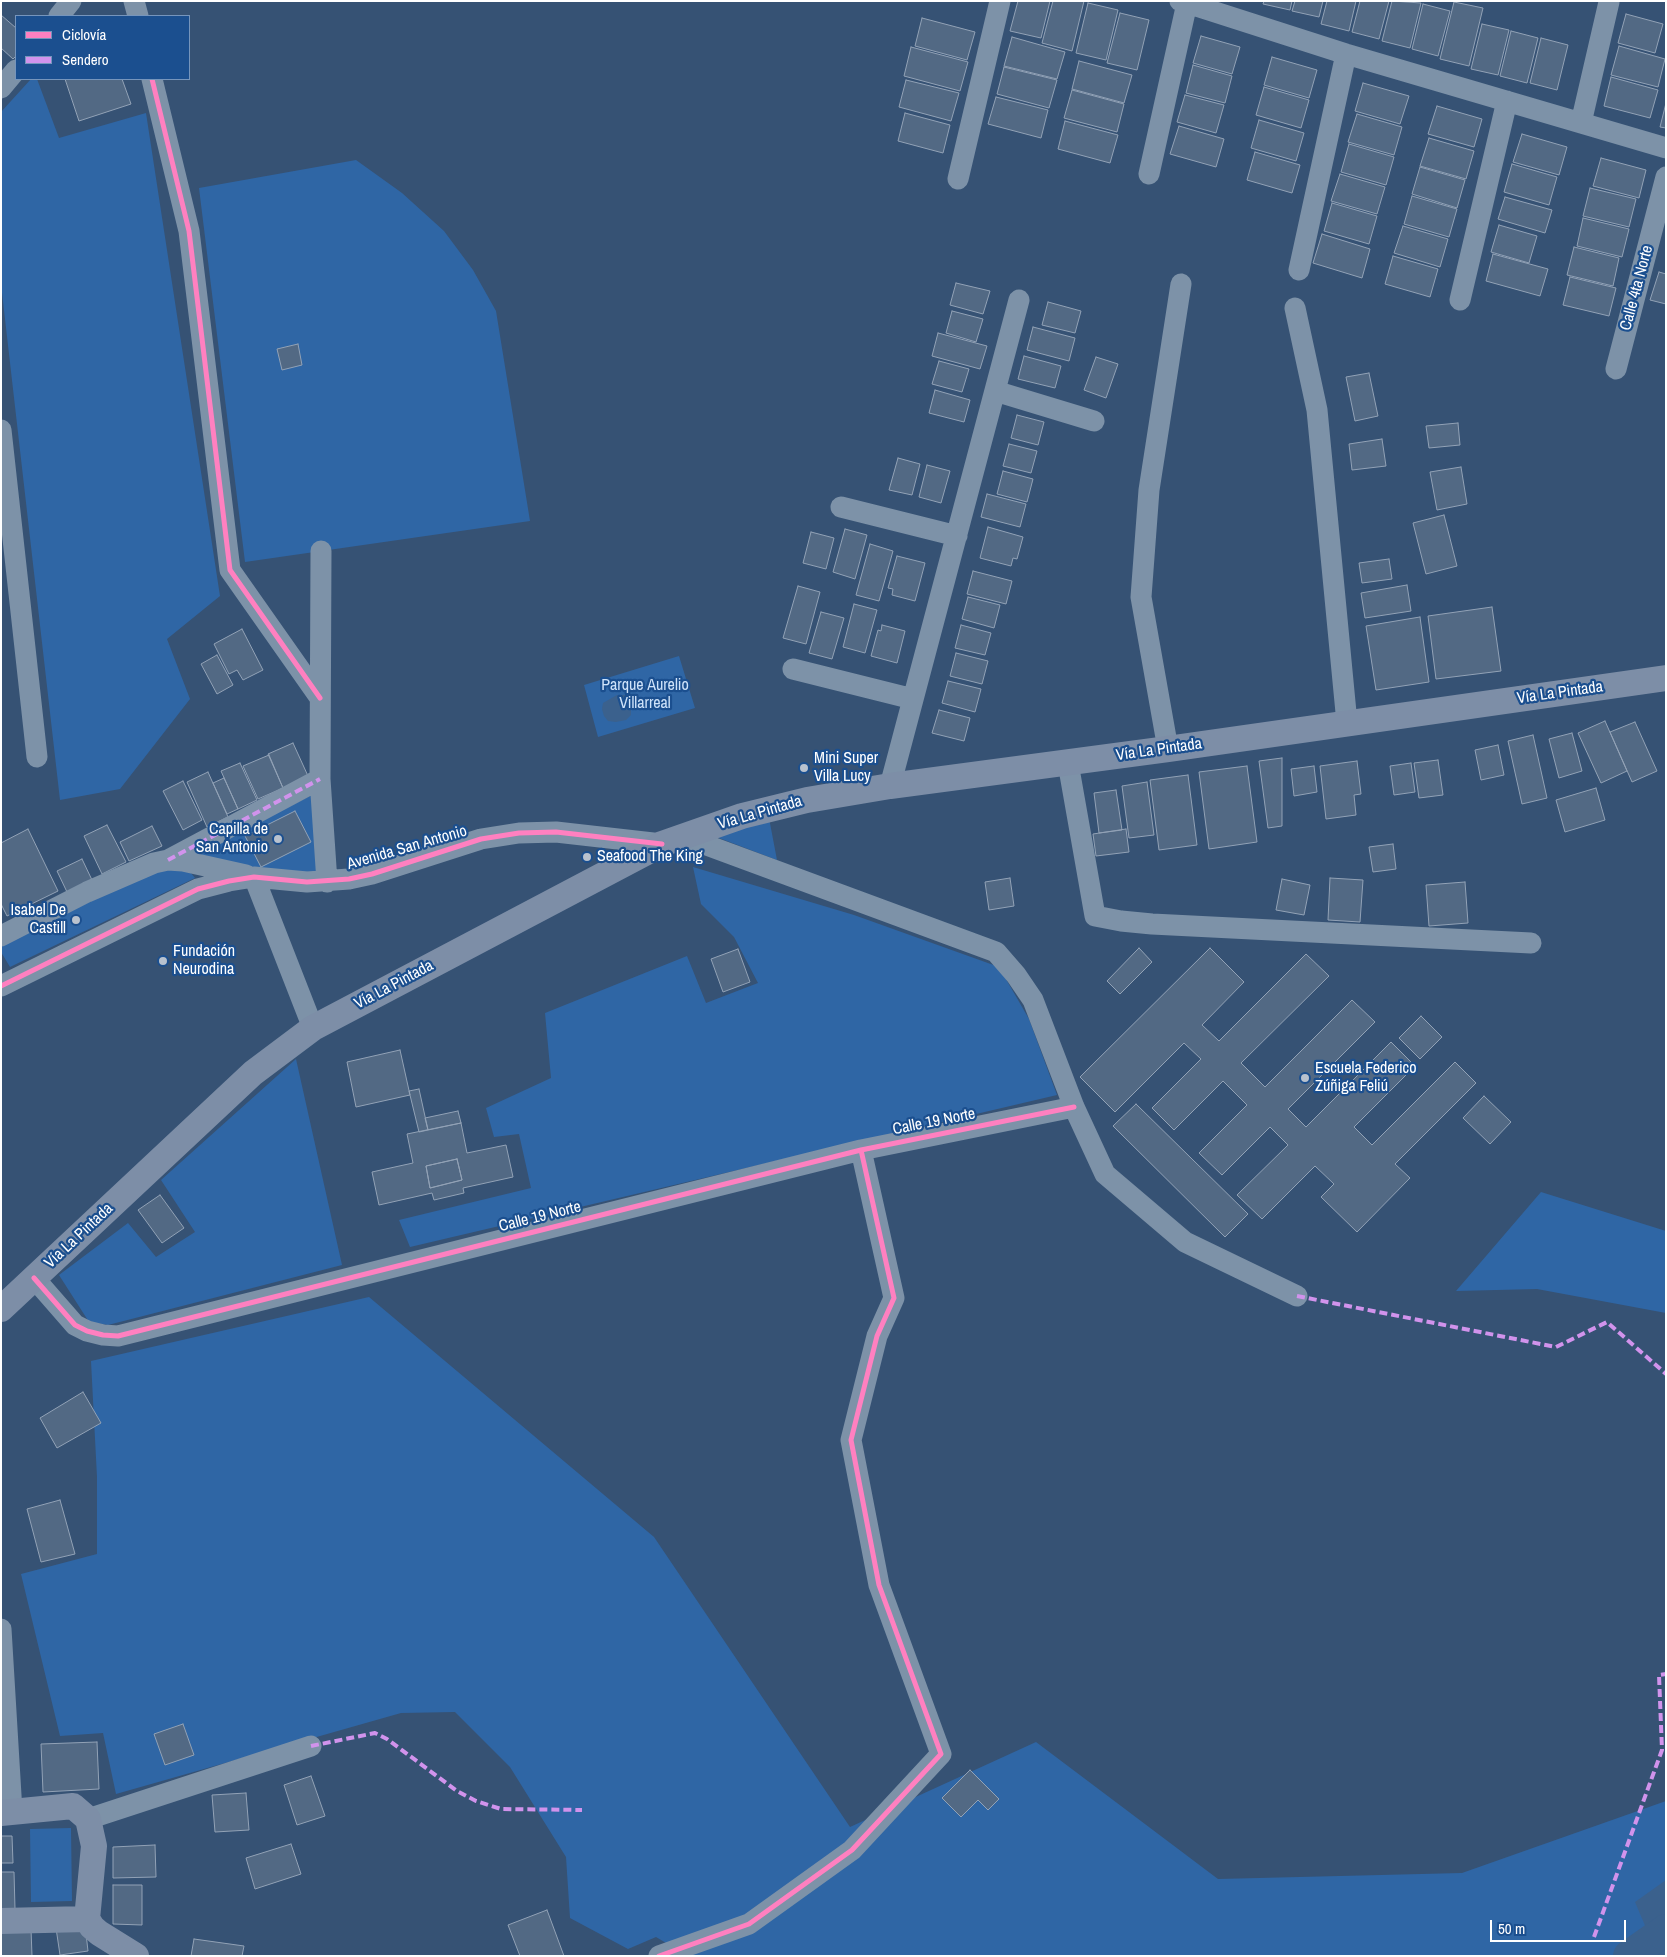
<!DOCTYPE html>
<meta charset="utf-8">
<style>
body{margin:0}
#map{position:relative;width:1667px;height:1957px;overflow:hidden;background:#365274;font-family:"Archivo Narrow",sans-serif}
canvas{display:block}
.frame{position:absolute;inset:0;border:2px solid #fff;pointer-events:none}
.legend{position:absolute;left:15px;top:15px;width:175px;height:65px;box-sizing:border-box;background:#1b4f8f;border:1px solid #7695bc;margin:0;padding:6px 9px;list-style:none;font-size:15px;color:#fff}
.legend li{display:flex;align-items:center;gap:10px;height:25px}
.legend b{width:25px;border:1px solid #7695bc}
.scale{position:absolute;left:1490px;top:1920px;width:136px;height:22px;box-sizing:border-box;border:2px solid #fff;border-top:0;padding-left:6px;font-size:15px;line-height:18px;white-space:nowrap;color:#fff;-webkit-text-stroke:4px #1b4f8f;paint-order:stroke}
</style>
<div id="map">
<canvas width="1667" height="1957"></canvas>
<div class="frame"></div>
<ul class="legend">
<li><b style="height:6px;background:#ff80c0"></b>Ciclovía</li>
<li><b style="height:6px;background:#d193ec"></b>Sendero</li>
</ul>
<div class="scale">50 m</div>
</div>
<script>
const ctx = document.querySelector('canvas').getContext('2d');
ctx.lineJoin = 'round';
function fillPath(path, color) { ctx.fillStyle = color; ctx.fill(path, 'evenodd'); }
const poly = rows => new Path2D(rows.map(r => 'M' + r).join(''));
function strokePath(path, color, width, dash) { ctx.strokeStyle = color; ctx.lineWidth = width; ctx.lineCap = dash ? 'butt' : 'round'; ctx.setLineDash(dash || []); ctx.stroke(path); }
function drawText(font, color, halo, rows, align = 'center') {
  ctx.font = font + ' "Archivo Narrow",sans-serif'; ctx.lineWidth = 4.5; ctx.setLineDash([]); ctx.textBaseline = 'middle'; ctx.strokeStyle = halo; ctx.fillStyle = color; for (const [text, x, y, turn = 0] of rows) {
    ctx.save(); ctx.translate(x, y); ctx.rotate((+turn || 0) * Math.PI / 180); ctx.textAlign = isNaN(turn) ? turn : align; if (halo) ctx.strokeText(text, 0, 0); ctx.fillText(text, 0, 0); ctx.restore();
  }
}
fillPath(poly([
 [31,79,37,79,59,138,146,113,220,596,167,639,190,699,120,789,60,800,1,284,1,112],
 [356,160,402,193,444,231,473,270,496,311,530,521,245,562,199,188],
 [679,656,695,708,598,737,584,685],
 [318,792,321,875,255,873,188,857],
 [769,818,777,860,711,835],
 [165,866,186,867,195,878,10,967,1,952,1,944],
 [693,867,854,915,999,967,1029,1019,1057,1095,410,1247,399,1220,531,1188,519,1134,494,1137,486,1108,551,1078,545,1013,687,956,706,1003,758,983,734,937,701,904],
 [296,1059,342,1265,108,1325,89,1322,59,1275,128,1223,156,1257,195,1232,161,1180],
 [1541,1192,1666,1231,1666,1313,1537,1289,1456,1291],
 [369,1297,654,1537,850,1827,1036,1742,1218,1879,1462,1873,1666,1801,1666,1956,688,1956,656,1937,628,1949,570,1918,566,1857,510,1767,455,1712,401,1713,116,1794,103,1733,60,1736,21,1574,97,1554,97,1477,91,1361],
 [71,1828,72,1901,31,1902,30,1829]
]), '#2f66a5');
fillPath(poly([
 [617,695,625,695,631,704,631,715,626,720,616,722,608,721,604,716,602,709,603,703],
 [1666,1880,1666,1956,1658,1956,1635,1902]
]), '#3b618d');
strokePath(poly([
 [1629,1956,1666,1930]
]), '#3b618d', 32);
const building = poly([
 [1018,1,1050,1,1041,38,1010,31,1018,1],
 [1053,1,1084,1,1072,51,1042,43,1053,1],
 [1264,1,1292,1,1290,10,1263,4,1264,1],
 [1295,1,1323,1,1319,17,1292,11,1295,1],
 [1327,1,1356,1,1349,31,1321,24,1327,1],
 [1360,1,1389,1,1379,39,1352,32,1360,1],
 [1392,1,1421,3,1410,48,1382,41,1392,1],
 [1454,2,1483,8,1469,66,1440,59,1454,2],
 [1088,3,1118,10,1106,60,1076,53,1088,3],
 [1423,4,1450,11,1438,56,1412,49,1423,4],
 [1120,13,1149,20,1137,70,1107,63,1120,13],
 [1626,14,1663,24,1655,53,1618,43,1626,14],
 [1,15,16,28,16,56,13,59,1,48,1,15],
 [922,18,975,32,967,60,915,46,922,18],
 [1482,24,1509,30,1498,75,1471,69,1482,24],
 [1511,31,1538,38,1527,83,1500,76,1511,31],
 [1201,36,1240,47,1232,74,1193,63,1201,36],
 [1012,37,1065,52,1057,79,1004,66,1012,37],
 [1541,38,1568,45,1557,90,1530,83,1541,38],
 [1619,46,1665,59,1658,87,1611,75,1619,46],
 [911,47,968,62,960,91,904,76,911,47],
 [1272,57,1317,70,1309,98,1264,85,1272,57],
 [1079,61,1132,75,1124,103,1072,89,1079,61],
 [1193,65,1232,76,1225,103,1186,93,1193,65],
 [1004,67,1057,80,1049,108,997,94,1004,67],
 [1611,77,1658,90,1650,118,1604,106,1611,77],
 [65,79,122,79,131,104,79,121,65,79],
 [906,80,959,93,951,121,899,107,906,80],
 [1363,83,1409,96,1400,124,1355,111,1363,83],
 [1264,87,1309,100,1301,128,1256,115,1264,87],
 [1072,90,1124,104,1117,132,1064,118,1072,90],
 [1185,95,1224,105,1216,133,1177,122,1185,95],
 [996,97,1048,110,1041,138,988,124,996,97],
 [1666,103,1666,128,1660,127,1666,103],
 [1437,106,1482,119,1474,147,1428,134,1437,106],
 [905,113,950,125,943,153,898,141,905,113],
 [1357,114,1402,127,1394,155,1348,142,1357,114],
 [1259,120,1304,133,1296,161,1251,148,1259,120],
 [1065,121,1118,135,1110,163,1058,149,1065,121],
 [1179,126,1224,139,1216,167,1170,154,1179,126],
 [1522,134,1567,147,1559,175,1513,162,1522,134],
 [1429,138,1474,151,1466,179,1420,166,1429,138],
 [1349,144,1394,157,1386,185,1341,172,1349,144],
 [1255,152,1300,165,1292,193,1247,180,1255,152],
 [1601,158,1646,170,1639,198,1593,186,1601,158],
 [1512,164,1557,177,1549,205,1504,192,1512,164],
 [1420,167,1465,180,1457,208,1412,194,1420,167],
 [1340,174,1385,187,1377,214,1331,201,1340,174],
 [1590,188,1636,199,1629,227,1583,216,1590,188],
 [1412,196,1457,209,1449,237,1404,224,1412,196],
 [1505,197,1552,210,1545,233,1498,219,1505,197],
 [1332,203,1377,216,1369,244,1324,231,1332,203],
 [1583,218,1629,229,1622,257,1577,246,1583,218],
 [1499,225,1537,236,1529,263,1491,252,1499,225],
 [1403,226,1448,239,1440,267,1394,253,1403,226],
 [1322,234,1370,249,1362,278,1313,263,1322,234],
 [1574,247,1619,258,1613,286,1567,275,1574,247],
 [1493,254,1548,269,1540,296,1486,281,1493,254],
 [1393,256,1438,269,1430,297,1385,284,1393,256],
 [1659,272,1666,274,1666,304,1650,300,1659,272],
 [1570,277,1616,288,1609,316,1563,305,1570,277],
 [956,283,990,291,983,314,950,305,956,283],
 [1048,302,1081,311,1075,333,1042,325,1048,302],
 [952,311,983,319,976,342,946,333,952,311],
 [1033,327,1075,338,1069,361,1027,350,1033,327],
 [938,333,987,346,980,369,932,356,938,333],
 [298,344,302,365,282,370,277,349,298,344],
 [1024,356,1061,366,1055,388,1018,379,1024,356],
 [1096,357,1118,364,1106,398,1084,390,1096,357],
 [939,361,969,369,962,392,932,384,939,361],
 [1369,373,1378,416,1355,421,1346,377,1369,373],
 [935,390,970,400,964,422,929,413,935,390],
 [1017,415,1044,422,1038,445,1011,438,1017,415],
 [1458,423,1460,445,1429,448,1426,426,1458,423],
 [1382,439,1386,466,1352,470,1349,444,1382,439],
 [1009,444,1037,451,1031,473,1003,466,1009,444],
 [898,458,920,464,912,495,889,490,898,458],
 [927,465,950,471,941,503,919,497,927,465],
 [1461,467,1467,504,1437,510,1430,472,1461,467],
 [1003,471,1033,479,1027,502,997,494,1003,471],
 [987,494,1026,504,1020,527,981,517,987,494],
 [1444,515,1457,566,1426,574,1413,523,1444,515],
 [988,527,1023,537,1017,559,1013,558,1011,566,980,558,988,527],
 [845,529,867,535,855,579,833,572,845,529],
 [811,532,834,538,826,569,803,563,811,532],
 [870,544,893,551,879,601,856,595,870,544],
 [897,556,925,563,915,601,892,595,893,589,888,588,897,556],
 [1389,559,1392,579,1362,583,1359,563,1389,559],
 [973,571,1012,581,1006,604,967,594,973,571],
 [1407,585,1411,611,1365,618,1361,593,1407,585],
 [798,586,820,592,806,644,783,638,798,586],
 [968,597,1000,605,994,628,962,619,968,597],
 [854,604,877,610,865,653,843,647,854,604],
 [1492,607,1501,671,1436,679,1428,616,1492,607],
 [821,612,844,618,832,659,809,653,821,612],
 [1420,617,1429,682,1376,690,1366,626,1420,617],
 [882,625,905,631,897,663,871,656,878,630,881,631,882,625],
 [961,625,991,633,985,655,955,648,961,625],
 [242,629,263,670,243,680,237,670,229,674,214,644,242,629],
 [956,653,988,661,982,684,950,676,956,653],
 [217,655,233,685,217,694,201,664,217,655],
 [948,681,981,689,975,712,942,703,948,681],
 [939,710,970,718,964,741,932,733,939,710],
 [1605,721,1627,771,1601,783,1578,733,1605,721],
 [1635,722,1657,771,1632,782,1610,732,1635,722],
 [1572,733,1582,771,1559,778,1549,739,1572,733],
 [1533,735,1547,798,1522,804,1508,741,1533,735],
 [293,743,308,776,283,788,268,754,293,743],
 [1498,745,1504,775,1481,780,1475,750,1498,745],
 [269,755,283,788,258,799,243,766,269,755],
 [1282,758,1282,826,1268,828,1259,761,1282,758],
 [1438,760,1443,795,1419,798,1414,763,1438,760],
 [1357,761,1361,794,1354,795,1356,815,1326,819,1320,766,1357,761],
 [240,763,257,800,238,809,221,771,240,763],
 [1411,763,1415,792,1394,795,1390,766,1411,763],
 [1247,766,1257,842,1209,849,1199,772,1247,766],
 [1314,766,1317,792,1294,796,1291,769,1314,766],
 [208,772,228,817,207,827,187,782,208,772],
 [1188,775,1197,845,1159,850,1150,780,1188,775],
 [224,778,238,809,227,814,213,783,224,778],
 [183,781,202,820,183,830,163,791,183,781],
 [1147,782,1154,835,1129,838,1122,786,1147,782],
 [1596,788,1605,820,1565,832,1556,800,1596,788],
 [1116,790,1122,830,1099,833,1094,793,1116,790],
 [295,811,311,842,261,867,245,836,295,811],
 [107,825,126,862,102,874,84,836,107,825],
 [152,826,162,846,129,861,120,842,152,826],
 [28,829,58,891,7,916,1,904,1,843,28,829],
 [1126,829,1129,852,1096,856,1093,834,1126,829],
 [1393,844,1396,869,1373,872,1369,847,1393,844],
 [82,859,92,880,67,892,57,871,82,859],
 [1010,878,1014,906,989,910,985,882,1010,878],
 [1330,878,1363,880,1360,922,1328,920,1330,878],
 [1282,879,1310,885,1304,915,1276,910,1282,879],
 [1465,882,1468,923,1429,926,1426,885,1465,882],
 [1139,948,1152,962,1120,994,1107,981,1139,948],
 [1210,948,1244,982,1202,1025,1219,1041,1306,954,1329,976,1241,1063,1265,1087,1352,1000,1375,1022,1288,1109,1306,1127,1391,1042,1415,1066,1354,1127,1372,1145,1455,1062,1476,1083,1395,1164,1410,1178,1357,1232,1321,1197,1334,1184,1315,1166,1262,1219,1237,1195,1288,1145,1270,1127,1222,1175,1199,1153,1247,1105,1223,1081,1174,1130,1152,1108,1201,1059,1184,1043,1115,1112,1080,1077,1210,948],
 [738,949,750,982,723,992,711,959,738,949],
 [1421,1016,1442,1037,1420,1059,1399,1038,1421,1016],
 [400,1050,410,1095,356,1107,347,1062,400,1050],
 [419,1089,428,1130,419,1132,409,1091,419,1089],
 [1484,1096,1511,1122,1490,1144,1463,1118,1484,1096],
 [1136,1104,1248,1214,1225,1237,1113,1126,1136,1104],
 [458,1111,461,1123,428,1130,425,1118,458,1111],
 [461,1123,467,1153,506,1145,513,1177,463,1188,464,1193,434,1200,432,1193,379,1205,372,1172,413,1163,407,1134,461,1123],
 [457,1159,462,1180,430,1188,426,1166,457,1159],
 [457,1159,462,1180,430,1188,426,1166,457,1159],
 [160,1195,184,1228,162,1243,138,1210,160,1195],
 [83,1392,101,1423,57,1448,40,1418,83,1392],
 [60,1500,75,1554,41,1562,27,1509,60,1500],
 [183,1724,194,1755,165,1765,154,1734,183,1724],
 [97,1742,99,1789,43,1792,41,1744,97,1742],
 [970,1770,999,1799,988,1810,978,1800,961,1817,942,1798,970,1770],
 [311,1776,325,1816,297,1825,284,1785,311,1776],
 [246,1793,249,1830,215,1832,212,1795,246,1793],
 [1,1836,12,1836,13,1863,1,1863,1,1836],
 [291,1844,301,1874,255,1889,246,1858,291,1844],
 [155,1845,156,1877,113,1878,113,1847,155,1845],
 [1,1872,14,1872,15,1909,1,1909,1,1872],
 [113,1885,142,1885,142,1925,113,1924,113,1885],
 [547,1910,564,1956,520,1956,508,1925,547,1910],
 [85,1925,88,1951,60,1955,56,1928,85,1925],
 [31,1929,32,1956,1,1956,1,1931,31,1929],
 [194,1939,244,1946,242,1956,191,1956,194,1939]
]);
fillPath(building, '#526984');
strokePath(building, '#92a2b6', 1);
strokePath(poly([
 [134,1,138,16],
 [1188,1,1187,3,1346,54,1666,148],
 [59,16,71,1],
 [152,79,189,231,230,570,320,698],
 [1,88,16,70],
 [1581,123,1609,2],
 [1149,174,1187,3,1180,1],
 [958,179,1000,1],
 [1299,270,1346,54],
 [1460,300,1507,101],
 [1295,308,1317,410,1347,723],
 [1616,369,1666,177],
 [995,391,1094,421],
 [1,430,37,757],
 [841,507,957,536],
 [321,551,320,779,327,882],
 [793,669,913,699],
 [1168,749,1141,597,1149,490,1181,284],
 [1068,763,1095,916,1121,921,1152,924,1531,943],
 [890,786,1019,300],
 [682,836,996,952,1016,975,1033,1000,1074,1107,1105,1174,1185,1242,1297,1296],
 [168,860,320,779],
 [254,877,313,1028],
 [1,936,87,892,154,863,168,860,183,861,246,875],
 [1,986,198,889,229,881,254,877,307,882,349,879,372,874,481,839,519,833,556,832,662,844],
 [34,1278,75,1325,87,1331,103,1335,118,1336,861,1150,1074,1107],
 [1,1629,12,1812],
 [88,1819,311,1746],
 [659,1956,749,1924,852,1850,941,1754,879,1585,851,1440,877,1336,894,1298,861,1150]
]), '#7d92a8', 21);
strokePath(poly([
 [1,1309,253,1073,313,1028,662,844,742,816,807,800,890,786,1168,749,1666,678],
 [1,1813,73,1806,88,1819,94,1846,87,1919],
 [87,1919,92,1927,99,1933,136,1956],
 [1,1921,87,1919]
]), '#7d8ea7', 26);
strokePath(poly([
 [168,860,320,779],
 [1297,1296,1556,1347,1607,1322,1666,1374],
 [311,1746,375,1733,387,1739,457,1791,476,1801,501,1809,582,1810],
 [1594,1937,1662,1750,1659,1675,1666,1674]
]), '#d193ec', 4, [8, 4]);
strokePath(poly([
 [152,79,189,231,230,570,320,698],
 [1,986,198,889,229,881,254,877,307,882,349,879,372,874,481,839,519,833,556,832,662,844],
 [34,1278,75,1325,87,1331,103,1335,118,1336,861,1150,1074,1107],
 [659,1956,749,1924,852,1850,941,1754,879,1585,851,1440,877,1336,894,1298,861,1150]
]), '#ff80c0', 5);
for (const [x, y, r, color] of [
 [804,768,5,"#b9c2ce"],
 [278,839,5,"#b9c2ce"],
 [587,857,5,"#b9c2ce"],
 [76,920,5,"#b9c2ce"],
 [163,961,5,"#b9c2ce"],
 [1305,1078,5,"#b9c2ce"]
]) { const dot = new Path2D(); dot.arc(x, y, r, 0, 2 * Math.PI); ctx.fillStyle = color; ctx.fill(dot); strokePath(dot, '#1b4f8f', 2); }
drawText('16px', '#fff', '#1b4f8f', [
 ["Calle 4ta Norte",1637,288,-75],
 ["Vía La Pintada",1560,693,-8],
 ["Vía La Pintada",1159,750,-8],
 ["Vía La Pintada",760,813,-16],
 ["Avenida San Antonio",407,848,-16],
 ["Vía La Pintada",394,985,-28],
 ["Calle 19 Norte",934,1122,-11],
 ["Calle 19 Norte",540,1217,-14],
 ["Vía La Pintada",79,1236,-43]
]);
drawText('16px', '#cfe3fa', '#1b4f8f', [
 ["Parque Aurelio",645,686],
 ["Villarreal",645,704]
]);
drawText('16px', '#fff', '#1b4f8f', [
 ["Mini Super",814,759],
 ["Villa Lucy",814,777],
 ["Capilla de",268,830,"right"],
 ["San Antonio",268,848,"right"],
 ["Seafood The King",597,857],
 ["Isabel De",66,911,"right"],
 ["Castill",66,929,"right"],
 ["Fundación",173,952],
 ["Neurodina",173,970],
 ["Escuela Federico",1315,1069],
 ["Zúñiga Feliú",1315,1087]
], 'left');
</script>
